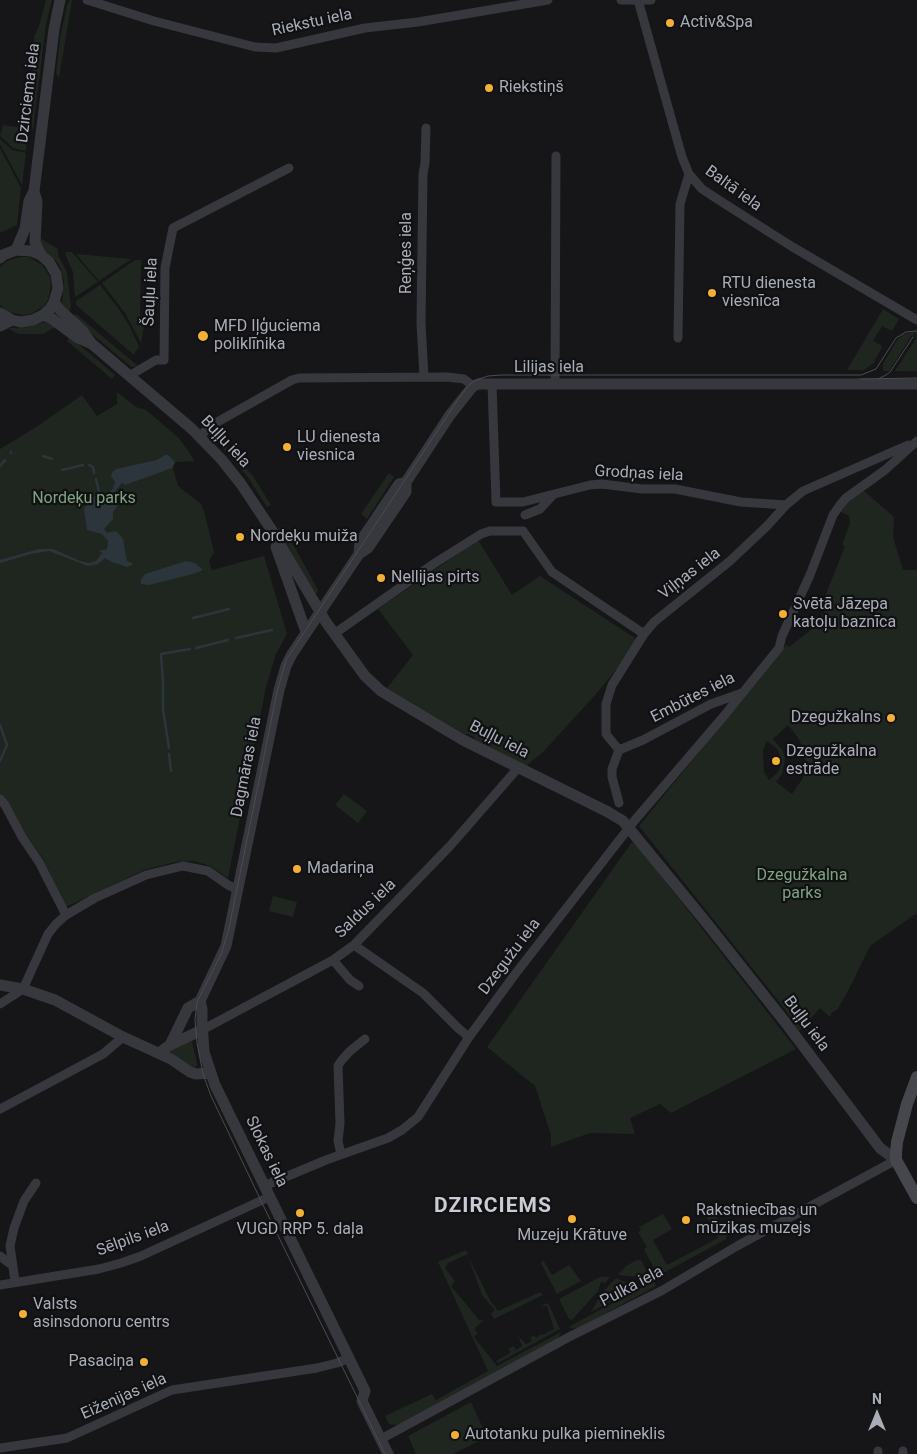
<!DOCTYPE html>
<meta charset="utf-8">
<style>
body{margin:0}
#map{position:relative;width:917px;height:1454px;overflow:hidden;background:#161618;font-family:Roboto,sans-serif}
canvas{display:block}
.north{position:absolute;left:852px;top:1389px;width:50px;height:50px;-webkit-text-stroke:4px #111113;paint-order:stroke;rotate:0deg;font-size:14px;font-weight:700;line-height:20px;text-align:center;color:#a8adb8}
.north::after{content:'';display:block;margin:auto;width:18px;height:22px;background:#a8adb8;clip-path:polygon(50% 0,100% 100%,50% 72%,0 100%)}
</style>
<div id="map">
<canvas width="917" height="1454"></canvas>
<div class="north">N</div>
</div>
<script>
const ctx = document.querySelector('canvas').getContext('2d');
ctx.lineJoin = 'round';
function fillPath(path, color) { ctx.fillStyle = color; ctx.fill(path, 'evenodd'); }
const poly = rows => new Path2D(rows.map(r => 'M' + r).join(''));
function strokePath(path, color, width, dash) { ctx.strokeStyle = color; ctx.lineWidth = width; ctx.lineCap = dash ? 'butt' : 'round'; ctx.setLineDash(dash || []); ctx.stroke(path); }
function drawText(font, color, halo, rows, align = 'center') {
  ctx.font = font + ' Roboto,sans-serif'; ctx.lineWidth = 4.5; ctx.setLineDash([]); ctx.textBaseline = 'middle'; ctx.strokeStyle = halo; ctx.fillStyle = color; for (const [text, x, y, turn = 0] of rows) {
    ctx.save(); ctx.translate(x, y); ctx.rotate((+turn || 0) * Math.PI / 180); ctx.textAlign = isNaN(turn) ? turn : align; if (halo) ctx.strokeText(text, 0, 0); ctx.fillText(text, 0, 0); ctx.restore();
  }
}
fillPath(poly([
 [46,0,52,0,46,24,33,130,32,129,31,105,35,73,33,71,35,52,34,37,39,26],
 [70,0,72,0,59,78,56,73,60,39,67,5],
 [3,125,23,128,27,131,26,151,13,148,0,136],
 [0,139,12,150,26,153,22,185,0,144],
 [0,148,21,188,17,225,0,233],
 [38,237,58,249,58,255,67,272,71,308,68,313,62,303,64,282,61,269,57,262,44,250],
 [67,252,72,252,98,282,75,297,73,272,65,254],
 [76,254,131,259,99,281],
 [21,257,29,257,42,265,50,277,51,285,48,300,44,306,31,314,23,315,8,312,0,305,0,267,7,261],
 [135,260,141,260,140,321,145,321,141,343,125,313,102,283],
 [100,285,118,308,129,325,139,346,134,355,76,305,76,301],
 [883,309,899,319,892,331,882,326,873,341,881,345,882,348,874,361,875,362,864,370,847,370],
 [76,314,138,366,133,367,130,366,73,318],
 [45,322,57,326,43,334,18,334,8,328,28,327],
 [913,332,915,337,912,335,889,371,883,371,883,364,897,340,902,335],
 [915,332,917,332,917,371,895,371,917,337],
 [70,337,115,375,112,379,67,341],
 [117,392,136,407,146,410,179,438,195,461,175,462,173,468,178,486,201,504,204,511,214,552,209,561,212,570,264,556,287,634,276,654,266,687,228,878,210,866,194,861,175,862,144,870,66,907,42,857,25,834,8,804,0,794,0,449,38,426,82,395,97,416,117,404],
 [213,431,253,476,271,505,267,507,247,476,213,437],
 [389,473,394,477,367,519,361,514],
 [863,490,894,517,893,537,903,570,917,570,917,913,870,946,848,991,837,1010,832,1012,830,1017,820,1008,799,1031,794,1026,789,1015,780,1003,639,826,786,645,789,647,812,629,830,604,824,599,843,551,845,546,842,545,850,523,849,516,839,511,844,505],
 [788,725,799,739,804,752,805,759,803,778,792,794,776,782,782,774,785,759,783,751,773,739],
 [767,741,777,749,781,758,780,769,776,774,769,780,764,772,763,750],
 [283,526,317,588,318,591,315,595,278,528],
 [478,540,512,595,540,576,635,638,635,642,629,654,596,694,544,751,526,766,475,740,474,737,469,734,464,734,387,688,413,655,378,609],
 [344,794,367,811,358,823,335,805],
 [632,842,637,845,796,1049,671,1113,660,1104,630,1118,635,1134,590,1133,551,1147,551,1135,535,1086,487,1047],
 [273,896,297,902,293,917,269,911],
 [192,1041,197,1063,197,1066,194,1068,171,1053,173,1048],
 [705,1206,710,1206,727,1236,726,1239,658,1276,644,1249,647,1247,638,1232,641,1230,639,1227,663,1214,672,1229,653,1240,667,1265,718,1238,704,1212,707,1209],
 [466,1250,468,1254,448,1263,445,1268,455,1281,451,1286,480,1321,483,1319,484,1320,474,1329,478,1333,474,1337,497,1366,561,1332,560,1334,559,1338,401,1424,395,1425,389,1424,385,1416,432,1394,436,1400,488,1371,438,1262],
 [468,1256,490,1300,498,1311,538,1293,540,1292,543,1295,494,1319,491,1314,495,1310,482,1295],
 [543,1260,552,1275,569,1265,581,1281,557,1294,541,1263],
 [637,1260,641,1260,650,1278,618,1275,626,1266],
 [600,1277,610,1277,605,1283,601,1282,598,1291,572,1320,569,1319,559,1299],
 [616,1278,630,1284,633,1280,637,1287,591,1312,601,1294],
 [654,1281,656,1286,577,1329,568,1327],
 [548,1303,560,1329,498,1363,496,1361,510,1353,509,1348,514,1346,516,1350,522,1346,518,1336,526,1344,532,1341,530,1338,534,1335,536,1338,541,1334,543,1335,554,1329,547,1306,540,1306],
 [471,1402,487,1437,453,1454,416,1454,408,1436]
]), '#1e261f');
fillPath(poly([
 [165,455,168,455,175,462,172,468,125,485,122,483,116,490,118,505,113,512,113,519,104,529,107,533,115,531,119,534,123,539,127,561,132,563,132,565,127,567,112,562,105,558,98,564,88,566,49,551,31,554,0,563,0,560,39,549,53,549,80,561,89,563,96,561,102,553,99,551,107,549,108,541,102,534,87,530,84,509,86,506,91,502,96,493,102,492,106,494,113,489,115,482,111,476,112,472,116,469,157,460],
 [186,561,195,563,203,570,193,574,149,585,141,584,141,580,145,574]
]), '#2c353c');
strokePath(poly([
 [11,453,11,452],
 [43,456,52,459],
 [89,465,93,467,94,473],
 [0,466,5,460],
 [62,470,83,465],
 [96,479,99,492],
 [193,618,229,609],
 [236,638,272,630],
 [196,648,228,640],
 [0,725,7,745,0,761],
 [169,748,163,710,163,683,161,654,190,649],
 [169,754,171,771]
]), '#2c353c', 2.5);
strokePath(poly([
 [87,0,154,21,255,47,276,48,365,28,418,22,548,0],
 [621,0,651,0],
 [638,0,682,157,689,174,702,189,725,204,791,246,917,320],
 [678,338,680,204,689,174],
 [129,376,156,360,164,360,165,268,173,228,289,168],
 [424,377,421,323,423,174,425,163,426,128],
 [492,384,496,502,523,502,590,485,602,484,642,489,675,489,741,502,786,505],
 [555,384,556,156],
 [200,436,212,425,292,380,299,378,447,377,464,379,473,386],
 [525,515,540,509,552,496],
 [523,531,552,572,644,634],
 [334,634,435,563,481,534,490,531,523,531],
 [619,750,606,734,606,704,612,685,644,634,654,622,730,561,767,526,786,505,803,491,908,445],
 [619,750,643,740,711,704,742,693],
 [619,750,612,769,612,777,619,803],
 [0,799,5,805,22,837,39,862,66,915],
 [354,945,423,993,459,1029,469,1037],
 [333,960,350,980,359,986],
 [0,1004,23,989,48,934,56,924,66,915,95,898,146,875,183,866,208,871,228,885,238,890],
 [202,1030,333,960,354,945,450,846,518,768],
 [0,1109,103,1054,123,1037],
 [341,1154,338,1141,340,1123,338,1066,341,1061,350,1051,365,1039],
 [264,1186,326,1160,388,1138,402,1130,418,1117,469,1037,516,973,635,820,723,717,779,648,782,636,810,575,833,515,840,505,846,498,885,470,917,441],
 [0,1256,13,1266],
 [15,1281,10,1246,14,1228,24,1201,36,1183],
 [0,1285,99,1269,121,1263,141,1256,269,1197],
 [381,1439,569,1337,663,1290,737,1246,896,1160],
 [0,1448,67,1438,172,1390,317,1368,337,1363,349,1358],
 [903,1451,903,1454],
 [878,1454,878,1451]
]), '#37383d', 9);
strokePath(poly([
 [16,250,25,229,29,201,34,191],
 [41,255,35,242,37,202,34,191,54,29,60,0],
 [0,258,3,255,16,250,31,251,41,255,49,262,56,274,58,288,54,302,50,309,43,315,33,320,21,322,12,320,0,313],
 [54,302,60,310,82,330,91,343],
 [43,315,51,318,78,338,92,344,192,429,222,460,241,484,271,529,326,622,365,676,381,691,463,740,608,812,623,821,705,921,785,1022,880,1148,896,1160],
 [0,326,12,320],
 [276,547,306,632],
 [359,554,360,542,399,484,406,482],
 [0,985,23,989,55,1000,123,1037,171,1059,190,1072,196,1074,211,1073],
 [200,1001,202,1009,202,1021,204,1052,215,1085,365,1391,362,1401,388,1454],
 [170,1045,202,1030],
 [159,1053,170,1045,188,1008,200,1001,226,946,279,690,286,666,292,654,359,554,368,548,406,492,406,482,450,415,473,386,479,384,917,384]
]), '#37383d', 11);
strokePath(poly([
 [917,1077,907,1104,897,1142,896,1153,896,1160,917,1198]
]), '#45474d', 12);
strokePath(poly([
 [860,379,917,378],
 [878,379,886,375,890,372,913,337],
 [385,1454,263,1205,211,1096,203,1074,197,1043,195,1020,197,1002,222,952,229,928,277,692,286,660,459,398,470,384,476,380,488,376,502,375,861,375,876,369,896,338,906,332,917,331]
]), '#4a4c52', 1);
for (const [x, y, r, color] of [
 [670,23,5,"#f2b134"],
 [489,88,5,"#f2b134"],
 [712,293,5,"#f2b134"],
 [203,336,6,"#f2b134"],
 [287,447,5,"#f2b134"],
 [240,537,5,"#f2b134"],
 [381,578,5,"#f2b134"],
 [783,614,5,"#f2b134"],
 [891,718,5,"#f2b134"],
 [776,761,5,"#f2b134"],
 [297,869,5,"#f2b134"],
 [300,1213,5,"#f2b134"],
 [572,1219,5,"#f2b134"],
 [686,1220,5,"#f2b134"],
 [23,1314,5,"#f2b134"],
 [144,1362,5,"#f2b134"],
 [455,1435,5,"#f2b134"]
]) { const dot = new Path2D(); dot.arc(x, y, r, 0, 2 * Math.PI); ctx.fillStyle = color; ctx.fill(dot); strokePath(dot, '#111113', 2); }
drawText('16px', '#a8adb8', '#111113', [
 ["Riekstu iela",312,23,-12],
 ["Dzirciema iela",29,93,-83],
 ["Baltā iela",733,189,36],
 ["Reņģes iela",407,253,-90],
 ["Šauļu iela",151,292,-87],
 ["Lilijas iela",549,368],
 ["Buļļu iela",225,442,47],
 ["Grodņas iela",639,474,3],
 ["Viļņas iela",690,574,-38],
 ["Embūtes iela",693,698,-27],
 ["Buļļu iela",499,740,27],
 ["Dagmāras iela",247,767,-79],
 ["Saldus iela",366,909,-44],
 ["Dzegužu iela",510,957,-53],
 ["Buļļu iela",806,1024,53],
 ["Slokas iela",266,1152,64],
 ["Sēlpils iela",133,1239,-20],
 ["Pulka iela",632,1287,-28],
 ["Eiženijas iela",124,1397,-24]
]);
drawText('16px', '#a8adb8', '#111113', [
 ["Activ&Spa",680,23],
 ["Riekstiņš",499,88],
 ["RTU dienesta",722,284],
 ["viesnīca",722,302],
 ["MFD Iļģuciema",214,327],
 ["poliklīnika",214,345],
 ["LU dienesta",297,438],
 ["viesnica",297,456],
 ["Nordeķu muiža",250,537],
 ["Nellijas pirts",391,578],
 ["Svētā Jāzepa",793,605],
 ["katoļu baznīca",793,623],
 ["Dzegužkalns",881,718,"right"],
 ["Dzegužkalna",786,752],
 ["estrāde",786,770],
 ["Madariņa",307,869],
 ["Rakstniecības un",696,1211],
 ["mūzikas muzejs",696,1229],
 ["VUGD RRP 5. daļa",300,1230,"center"],
 ["Muzeju Krātuve",572,1236,"center"],
 ["Valsts",33,1305],
 ["asinsdonoru centrs",33,1323],
 ["Pasaciņa",134,1362,"right"],
 ["Autotanku pulka piemineklis",465,1435]
], 'left');
drawText('16px', '#7fa381', '#111113', [
 ["Nordeķu parks",84,499],
 ["Dzegužkalna",802,876],
 ["parks",802,894]
]);
ctx.letterSpacing = '1px';
drawText('bold 21px', '#c9ccd4', '#111113', [
 ["DZIRCIEMS",493,1207]
]);
ctx.letterSpacing = '0px';
</script>
